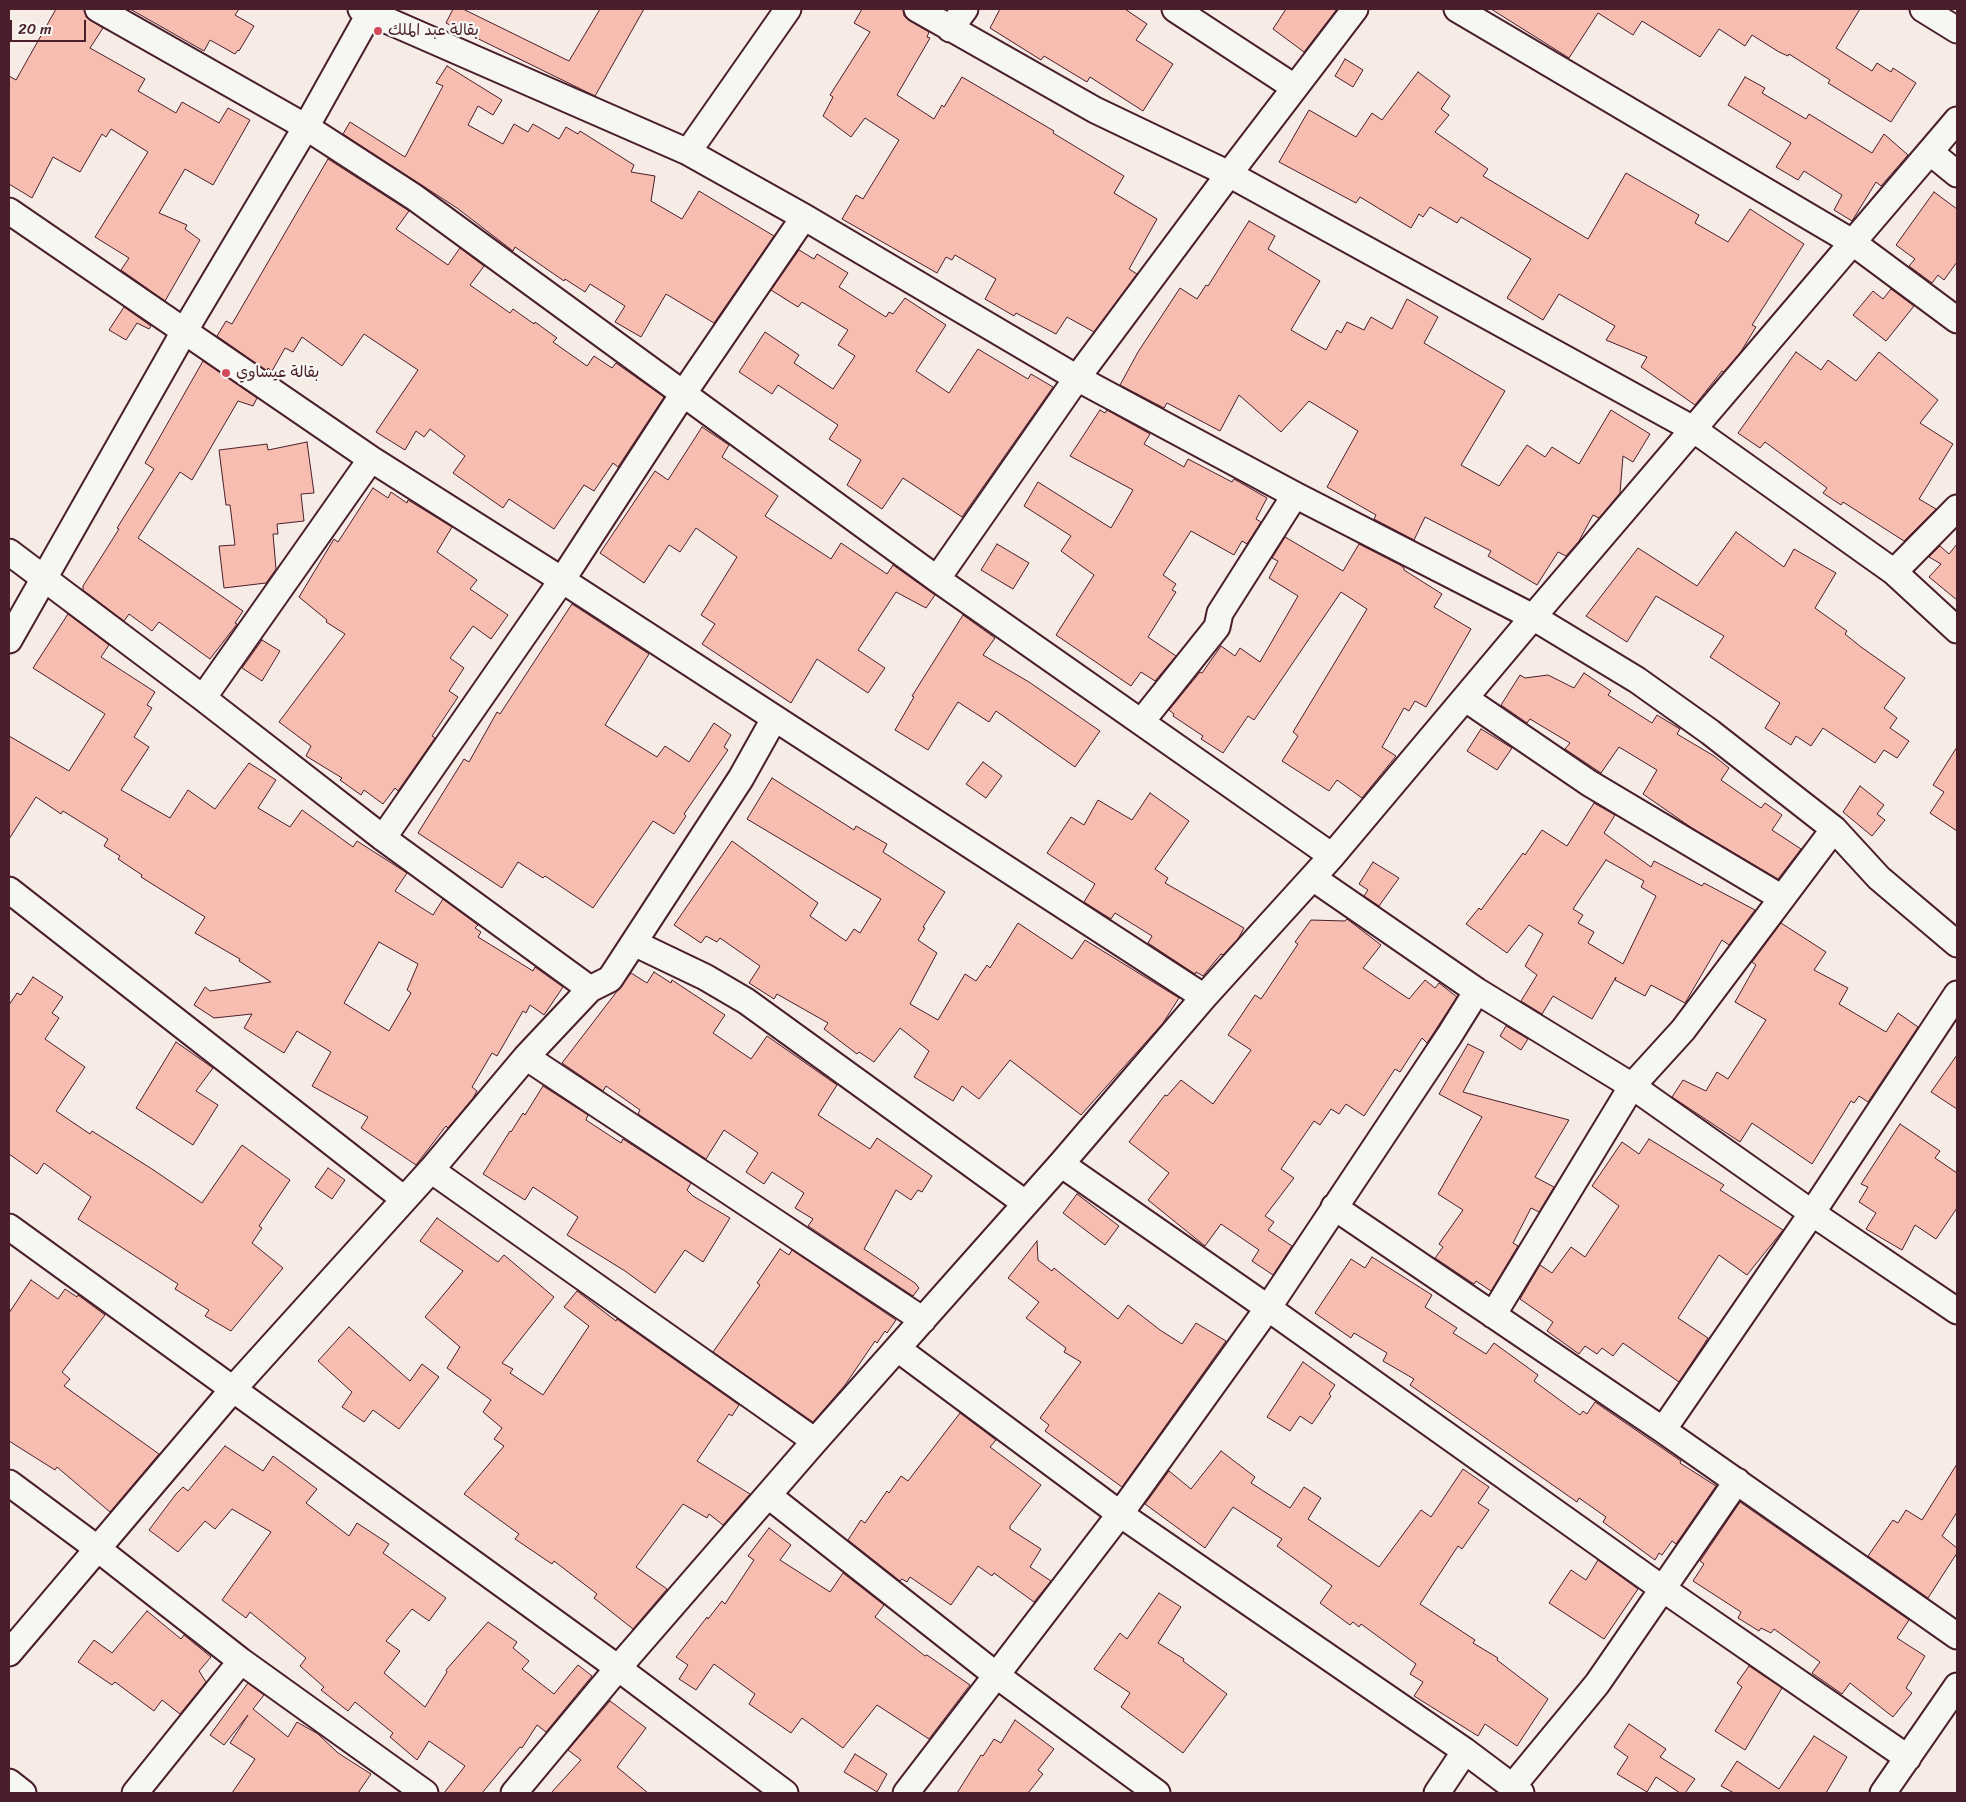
<!DOCTYPE html>
<meta charset="utf-8">
<style>
body{margin:0}
#map{position:relative;width:1966px;height:1802px;overflow:hidden;background:#f6ebe5;font-family:Sriracha,sans-serif}
canvas{display:block}
.frame{position:absolute;inset:0;border:10px solid #4a1f2b;pointer-events:none}
.scale{position:absolute;left:10px;top:20px;width:76px;height:22px;box-sizing:border-box;border:2px solid #4a1f2b;border-top:0;padding-left:6px;font-size:15px;line-height:18px;white-space:nowrap;color:#4a1f2b;-webkit-text-stroke:4px #f6f6f2;paint-order:stroke}
</style>
<div id="map">
<canvas width="1966" height="1802"></canvas>
<div class="frame"></div>
<div class="scale">20 m</div>
</div>
<script>
const ctx = document.querySelector('canvas').getContext('2d');
ctx.lineJoin = 'round';
function fillPath(path, color) { ctx.fillStyle = color; ctx.fill(path, 'evenodd'); }
const poly = rows => new Path2D(rows.map(r => 'M' + r).join(''));
function strokePath(path, color, width, dash) { ctx.strokeStyle = color; ctx.lineWidth = width; ctx.lineCap = dash ? 'butt' : 'round'; ctx.setLineDash(dash || []); ctx.stroke(path); }
function drawText(font, color, halo, rows, align = 'center') {
  ctx.font = font + ' Sriracha,"Playpen Sans Arabic",sans-serif'; ctx.lineWidth = 4.5; ctx.setLineDash([]); ctx.textBaseline = 'middle'; ctx.strokeStyle = halo; ctx.fillStyle = color; for (const [text, x, y, turn = 0] of rows) {
    ctx.save(); ctx.translate(x, y); ctx.rotate((+turn || 0) * Math.PI / 180); ctx.textAlign = isNaN(turn) ? turn : align; if (halo) ctx.strokeText(text, 0, 0); ctx.fillText(text, 0, 0); ctx.restore();
  }
}
const building = poly([
 [56,9,84,9,86,17,103,28,90,48,145,79,138,91,176,113,182,102,219,123,228,108,250,120,213,185,185,169,159,213,187,225,185,229,200,240,165,301,121,270,129,258,95,237,148,152,111,129,106,137,102,134,80,172,53,157,32,198,9,184,9,76,16,80,56,9],
 [130,9,239,9,235,15,254,26,239,51,238,50,235,54,210,40,204,51,130,9],
 [453,9,463,9,569,61,600,9,644,9,595,96,446,23,453,9],
 [862,9,903,9,904,16,910,21,929,32,927,37,930,38,897,95,934,119,942,105,944,107,962,77,1054,131,1053,133,1124,176,1114,193,1157,219,1129,269,1137,274,1094,332,1067,317,1056,334,1016,313,1014,316,985,299,996,279,955,255,952,260,946,257,937,273,842,219,856,195,863,199,899,140,865,118,851,137,823,116,833,97,830,95,870,32,854,23,862,9],
 [1000,9,1125,9,1147,24,1136,40,1173,64,1143,111,1090,77,1087,82,1044,56,1041,60,990,28,1000,9],
 [1286,9,1337,9,1304,52,1273,29,1286,9],
 [1491,9,1860,9,1836,48,1872,71,1877,63,1891,72,1893,68,1916,83,1891,122,1828,83,1830,80,1789,54,1788,56,1779,52,1752,35,1745,46,1719,29,1700,57,1642,21,1633,35,1598,13,1569,58,1491,9],
 [1345,59,1363,70,1353,87,1335,76,1345,59],
 [447,66,502,100,493,115,478,106,468,125,503,144,514,124,528,132,533,124,559,139,566,127,578,134,580,131,634,165,631,172,655,176,651,201,682,219,699,191,774,236,714,323,666,294,641,337,615,322,625,306,590,284,585,292,565,279,564,281,515,247,513,251,457,208,343,134,350,122,405,157,443,86,436,83,447,66],
 [1418,72,1450,96,1441,109,1449,115,1435,132,1488,169,1483,176,1588,239,1626,173,1699,215,1695,223,1728,242,1750,209,1804,244,1752,325,1756,327,1740,353,1724,372,1722,371,1695,405,1641,367,1647,357,1606,340,1615,326,1559,294,1543,320,1507,298,1531,259,1461,217,1457,223,1430,207,1423,217,1419,214,1411,228,1360,197,1356,203,1279,162,1309,110,1356,137,1372,113,1382,120,1418,72],
 [1745,77,1765,88,1762,93,1806,119,1809,114,1872,153,1884,134,1908,155,1881,186,1876,182,1852,221,1834,210,1842,195,1804,171,1798,180,1776,167,1791,143,1728,105,1745,77],
 [328,159,409,211,396,229,448,265,460,248,484,266,470,285,510,313,513,309,534,324,535,322,557,338,553,342,587,366,594,356,612,368,616,363,664,397,618,467,613,463,594,491,584,485,554,529,509,499,503,508,453,473,465,456,430,429,424,437,416,431,405,450,376,432,418,370,364,334,342,366,302,337,293,352,285,348,272,371,268,368,267,371,217,336,226,321,232,324,328,159],
 [1934,192,1957,209,1957,262,1944,280,1938,275,1932,283,1909,266,1915,259,1896,245,1934,192],
 [1249,221,1275,236,1268,249,1320,281,1291,330,1326,350,1337,330,1341,333,1347,322,1364,330,1371,317,1392,329,1407,299,1438,317,1424,343,1505,391,1461,465,1499,486,1527,445,1545,457,1552,447,1579,464,1611,410,1650,434,1633,462,1623,456,1620,493,1599,518,1593,515,1579,541,1566,556,1558,552,1537,585,1488,556,1491,551,1425,517,1414,540,1374,519,1376,515,1327,487,1358,431,1309,401,1281,432,1239,395,1220,431,1167,403,1164,408,1120,385,1138,352,1180,288,1197,299,1206,285,1208,286,1249,221],
 [799,250,814,259,817,254,848,273,839,287,886,317,889,312,893,314,905,298,946,325,916,371,949,393,978,349,1028,379,1031,374,1053,387,962,517,903,478,882,509,847,485,861,460,829,439,838,425,778,385,772,394,739,372,765,332,799,355,794,363,833,389,855,356,838,345,848,330,802,302,798,307,771,290,799,250],
 [1891,289,1914,306,1886,341,1853,315,1873,291,1883,299,1891,289],
 [124,307,151,326,149,329,137,323,126,340,109,330,124,307],
 [1796,352,1821,370,1828,360,1856,381,1879,352,1938,400,1920,423,1953,444,1919,499,1936,509,1904,541,1843,502,1841,505,1823,493,1827,488,1765,442,1760,448,1738,433,1796,352],
 [203,361,257,398,253,406,238,401,192,480,180,472,138,538,243,611,235,623,237,624,210,659,159,622,152,631,129,614,124,621,83,590,83,586,119,529,117,528,154,469,145,463,203,361],
 [1100,410,1105,413,1107,410,1150,434,1144,444,1184,467,1188,459,1232,482,1234,479,1267,498,1256,519,1261,522,1247,544,1242,541,1234,555,1191,531,1163,575,1176,584,1172,590,1176,592,1148,637,1176,656,1155,681,1141,672,1131,686,1056,635,1094,575,1061,551,1071,536,1024,506,1038,482,1111,528,1133,490,1070,456,1100,410],
 [702,427,729,445,722,457,778,496,765,516,831,559,841,543,887,574,893,565,935,595,926,608,896,592,858,650,885,668,868,693,817,659,791,703,702,644,715,624,701,615,737,557,696,528,680,552,669,545,644,583,600,553,655,471,668,480,702,427],
 [307,442,314,493,301,494,304,521,277,524,278,534,273,534,276,569,266,583,224,588,219,546,235,545,230,505,226,505,219,450,267,444,268,450,307,442],
 [373,488,388,498,391,492,407,503,408,500,452,527,437,552,477,580,470,589,508,615,491,639,473,626,450,658,464,668,449,691,458,697,432,736,435,738,398,791,395,788,383,804,364,790,361,795,340,780,342,778,306,756,311,746,279,722,345,634,326,622,327,620,299,597,334,539,338,542,373,488],
 [1736,532,1784,567,1794,549,1836,573,1815,608,1847,631,1845,634,1861,647,1905,678,1884,708,1897,718,1890,728,1909,741,1897,758,1884,750,1875,763,1823,728,1811,746,1796,736,1791,745,1765,728,1780,703,1710,657,1724,636,1656,596,1627,642,1586,616,1638,548,1697,586,1736,532],
 [1285,537,1343,571,1359,544,1400,565,1404,568,1404,570,1442,594,1434,607,1471,629,1426,707,1415,701,1409,711,1404,708,1382,747,1396,756,1362,798,1337,780,1329,791,1282,761,1298,736,1293,732,1367,609,1341,592,1254,720,1248,716,1223,753,1201,739,1203,736,1173,716,1174,714,1169,710,1200,672,1202,673,1221,646,1235,656,1240,648,1260,662,1298,596,1269,578,1278,561,1272,558,1285,537],
 [997,544,1029,563,1013,589,981,570,997,544],
 [1957,544,1957,600,1929,577,1941,564,1929,557,1940,546,1949,554,1957,544],
 [572,604,649,654,605,725,657,757,665,746,689,762,714,723,731,735,724,747,728,750,684,814,686,816,674,834,653,821,593,908,545,876,543,878,518,862,502,888,418,833,464,759,469,762,497,712,500,714,572,604],
 [68,614,109,645,101,657,155,692,147,705,152,708,134,737,149,747,121,790,170,818,188,790,215,809,249,763,276,780,258,808,290,827,302,810,353,847,357,841,407,873,395,891,433,915,443,899,478,925,475,928,481,932,478,937,533,971,535,967,563,987,544,1015,530,1005,526,1013,523,1011,497,1056,492,1053,472,1087,477,1091,473,1098,448,1128,446,1126,416,1165,361,1128,368,1117,312,1086,331,1052,297,1031,284,1053,244,1028,252,1014,214,1018,194,1005,205,987,210,991,271,982,239,961,240,959,195,933,205,917,141,877,142,875,118,859,120,856,104,846,108,839,63,811,61,814,36,797,9,839,9,736,69,771,105,714,33,668,68,614],
 [379,942,418,964,407,990,411,993,389,1031,344,1003,379,942],
 [963,615,995,638,983,655,1029,682,1100,731,1075,767,996,711,989,722,958,702,928,750,895,730,914,697,912,696,963,615],
 [262,640,280,651,262,681,242,668,262,640],
 [1584,673,1611,691,1608,695,1652,723,1657,715,1680,729,1677,734,1714,756,1729,768,1721,780,1761,808,1765,803,1782,815,1772,830,1801,849,1778,879,1692,828,1643,794,1657,770,1619,747,1601,773,1565,749,1570,743,1530,719,1527,723,1501,705,1520,675,1525,678,1548,675,1574,688,1584,673],
 [1481,729,1512,748,1497,770,1467,751,1481,729],
 [1957,747,1957,831,1930,813,1944,792,1933,785,1957,747],
 [983,762,1002,776,986,798,966,784,983,762],
 [772,778,854,830,856,826,887,844,883,852,945,892,923,927,925,928,918,940,937,953,910,1004,938,1020,965,974,976,981,987,965,990,968,1018,923,1072,959,1085,940,1179,998,1163,1023,1081,1115,1010,1060,979,1099,962,1086,953,1101,914,1077,929,1051,900,1028,874,1062,859,1052,857,1054,824,1029,828,1023,777,994,774,999,749,983,760,966,720,938,717,942,706,936,701,943,674,925,732,841,818,903,810,916,846,941,854,929,860,933,881,899,747,819,772,778],
 [1860,786,1884,805,1877,814,1885,820,1872,836,1843,812,1860,786],
 [1150,793,1189,821,1155,869,1168,878,1165,883,1244,928,1238,939,1223,955,1221,954,1203,976,1196,972,1195,974,1148,943,1152,936,1115,913,1111,919,1084,902,1095,884,1047,853,1071,817,1084,825,1098,800,1132,820,1150,793],
 [1594,803,1615,815,1604,833,1651,867,1654,861,1702,886,1704,883,1755,910,1729,945,1722,940,1685,1003,1651,985,1645,996,1615,980,1616,977,1592,1019,1553,996,1542,1014,1521,1001,1537,975,1525,966,1543,934,1529,925,1507,953,1466,924,1479,908,1481,910,1523,853,1525,855,1542,830,1567,846,1594,803],
 [1606,860,1644,881,1641,887,1656,896,1623,964,1588,943,1594,932,1578,923,1583,915,1573,909,1606,860],
 [1373,862,1399,878,1379,906,1364,896,1368,890,1359,884,1373,862],
 [1347,919,1381,945,1363,968,1409,999,1425,980,1435,988,1439,983,1457,997,1427,1043,1422,1038,1400,1072,1395,1069,1364,1116,1346,1104,1339,1114,1331,1109,1320,1125,1314,1121,1281,1169,1294,1178,1265,1216,1274,1222,1268,1230,1292,1246,1273,1275,1252,1261,1259,1250,1221,1224,1205,1246,1148,1200,1169,1173,1129,1142,1165,1095,1167,1096,1181,1080,1213,1104,1251,1050,1228,1035,1255,995,1261,999,1298,944,1295,942,1311,920,1345,921,1347,919],
 [1781,923,1826,952,1814,970,1848,988,1839,1004,1886,1032,1898,1013,1918,1027,1868,1102,1859,1096,1854,1103,1851,1101,1812,1164,1752,1123,1740,1142,1672,1097,1683,1080,1706,1091,1717,1072,1728,1079,1766,1020,1735,1002,1756,965,1752,962,1781,923],
 [654,972,671,983,672,980,725,1015,713,1033,751,1059,767,1036,837,1085,818,1115,870,1149,877,1138,932,1176,922,1192,918,1190,911,1200,896,1190,864,1249,915,1283,919,1288,913,1296,808,1226,813,1219,795,1208,804,1193,772,1172,764,1184,746,1172,758,1153,724,1130,706,1159,638,1114,640,1110,606,1086,603,1091,562,1063,631,973,647,983,654,972],
 [33,977,63,997,52,1013,59,1018,45,1039,85,1067,56,1111,90,1134,92,1131,152,1169,202,1203,242,1145,290,1180,259,1226,262,1228,252,1243,283,1268,231,1331,205,1316,209,1310,175,1289,178,1284,78,1219,91,1197,44,1163,37,1174,9,1154,9,1005,17,993,21,995,33,977],
 [1506,1026,1528,1039,1521,1050,1500,1036,1506,1026],
 [176,1042,213,1068,196,1091,218,1105,193,1145,136,1108,176,1042],
 [1468,1044,1484,1052,1463,1092,1569,1120,1535,1177,1554,1187,1539,1212,1531,1208,1513,1243,1518,1246,1491,1291,1476,1281,1474,1284,1435,1258,1443,1247,1439,1244,1463,1210,1438,1194,1482,1117,1439,1094,1468,1044],
 [1957,1055,1957,1109,1931,1092,1957,1055],
 [543,1086,588,1115,586,1120,621,1143,623,1139,691,1183,687,1190,693,1196,730,1218,703,1262,685,1250,655,1293,625,1271,567,1235,578,1217,562,1206,533,1187,525,1200,483,1174,510,1131,511,1132,523,1113,525,1115,543,1086],
 [1900,1124,1940,1151,1935,1158,1957,1173,1957,1208,1936,1239,1915,1225,1902,1250,1866,1229,1876,1213,1859,1202,1868,1187,1861,1184,1900,1124],
 [1649,1139,1724,1185,1720,1190,1783,1230,1747,1275,1719,1255,1678,1318,1708,1338,1679,1382,1623,1343,1613,1356,1602,1348,1597,1354,1585,1346,1579,1354,1547,1331,1553,1322,1520,1299,1540,1265,1552,1273,1571,1247,1585,1257,1619,1206,1592,1186,1622,1142,1639,1154,1649,1139],
 [328,1168,345,1180,332,1199,315,1187,328,1168],
 [1077,1194,1119,1226,1105,1245,1063,1213,1077,1194],
 [437,1218,498,1262,504,1255,554,1297,502,1363,513,1369,510,1373,543,1395,589,1326,564,1307,577,1291,616,1321,617,1319,739,1405,732,1416,729,1414,697,1461,750,1494,723,1525,709,1514,707,1518,683,1504,636,1567,667,1589,633,1629,594,1598,597,1594,554,1561,552,1564,515,1539,519,1534,464,1494,504,1446,494,1439,502,1428,483,1412,491,1400,447,1368,460,1347,425,1317,463,1271,420,1241,437,1218],
 [1037,1241,1038,1260,1052,1271,1054,1268,1118,1319,1128,1305,1160,1330,1182,1344,1196,1323,1226,1341,1122,1487,1045,1431,1049,1425,1040,1418,1081,1362,1064,1352,1066,1348,1026,1318,1039,1302,1008,1278,1037,1241],
 [780,1249,789,1255,792,1250,896,1320,887,1333,885,1331,877,1343,875,1341,845,1385,813,1422,713,1352,760,1285,757,1283,780,1249],
 [1372,1257,1432,1295,1425,1307,1457,1328,1453,1333,1486,1354,1494,1343,1538,1375,1534,1381,1580,1415,1583,1411,1587,1414,1595,1402,1681,1461,1680,1463,1716,1486,1676,1544,1672,1541,1662,1555,1659,1553,1655,1560,1603,1522,1606,1517,1579,1498,1577,1502,1410,1385,1414,1379,1383,1361,1387,1353,1354,1333,1351,1338,1315,1313,1351,1259,1365,1268,1372,1257],
 [31,1280,58,1299,65,1289,77,1297,78,1295,105,1315,62,1372,70,1379,64,1386,159,1454,110,1512,57,1467,55,1470,9,1441,9,1313,31,1280],
 [349,1327,410,1381,422,1364,439,1377,399,1429,373,1410,364,1422,342,1407,352,1392,318,1361,349,1327],
 [1303,1362,1335,1385,1329,1394,1331,1396,1312,1424,1300,1416,1290,1431,1267,1417,1303,1362],
 [960,1413,996,1440,990,1447,1041,1485,1010,1526,1010,1529,1041,1549,1030,1567,1051,1581,1034,1602,994,1573,992,1576,978,1566,951,1605,910,1577,907,1582,902,1579,900,1581,848,1540,861,1520,865,1523,887,1491,889,1493,901,1476,908,1481,960,1413],
 [225,1446,263,1471,273,1456,317,1489,306,1503,349,1536,357,1523,389,1544,383,1553,446,1598,429,1621,412,1609,386,1641,400,1651,384,1673,425,1707,447,1672,446,1670,488,1622,517,1642,513,1648,529,1661,522,1669,554,1694,578,1665,592,1676,546,1732,537,1725,522,1748,520,1747,482,1793,444,1793,465,1766,429,1741,417,1760,390,1737,393,1733,355,1702,348,1711,321,1690,324,1687,300,1666,306,1658,250,1612,246,1618,222,1600,271,1532,232,1509,215,1529,205,1521,178,1552,149,1530,176,1494,183,1487,188,1491,225,1446],
 [1221,1451,1255,1477,1251,1483,1290,1508,1304,1487,1321,1498,1308,1519,1379,1567,1421,1510,1431,1517,1463,1469,1489,1487,1478,1503,1489,1510,1462,1549,1458,1546,1420,1604,1475,1640,1473,1643,1498,1658,1497,1660,1548,1699,1517,1746,1485,1724,1478,1736,1414,1696,1423,1682,1410,1674,1416,1664,1361,1624,1359,1627,1353,1622,1350,1625,1320,1603,1332,1586,1277,1546,1282,1539,1233,1507,1205,1548,1145,1504,1169,1471,1191,1489,1221,1451],
 [1957,1464,1957,1512,1942,1536,1957,1548,1957,1553,1928,1598,1868,1556,1893,1520,1898,1523,1906,1510,1922,1520,1957,1464],
 [1740,1502,1909,1620,1897,1638,1925,1656,1906,1688,1912,1693,1893,1717,1850,1683,1842,1694,1812,1673,1820,1662,1774,1629,1771,1633,1761,1628,1759,1631,1738,1618,1741,1612,1693,1581,1704,1564,1700,1561,1740,1502],
 [769,1528,791,1545,780,1560,830,1592,843,1573,884,1605,875,1617,925,1656,927,1655,970,1685,929,1739,877,1705,843,1748,802,1718,791,1733,749,1704,755,1694,714,1664,696,1690,679,1679,688,1665,676,1657,707,1617,708,1619,722,1601,725,1604,754,1560,748,1556,769,1528],
 [1598,1560,1638,1589,1604,1639,1549,1603,1571,1570,1586,1580,1598,1560],
 [1159,1593,1181,1607,1158,1643,1184,1659,1183,1661,1227,1694,1183,1753,1121,1707,1130,1693,1094,1669,1120,1633,1127,1639,1159,1593],
 [147,1611,181,1639,184,1635,211,1657,199,1671,206,1682,180,1714,162,1700,154,1711,115,1682,112,1685,78,1662,94,1640,112,1653,147,1611],
 [1749,1666,1782,1688,1745,1750,1715,1731,1742,1687,1737,1683,1749,1666],
 [248,1683,264,1695,253,1709,288,1737,297,1722,318,1734,338,1753,371,1774,358,1793,232,1793,255,1759,230,1743,248,1715,224,1745,210,1735,248,1683],
 [610,1701,646,1728,617,1767,648,1793,551,1793,581,1760,568,1750,610,1701],
 [1015,1720,1054,1749,1038,1770,1043,1774,1028,1793,957,1793,981,1755,983,1756,994,1739,1001,1743,1015,1720],
 [1629,1724,1666,1749,1660,1757,1695,1779,1685,1793,1680,1793,1656,1777,1647,1792,1617,1774,1628,1757,1614,1747,1629,1724],
 [1814,1736,1847,1757,1826,1793,1734,1793,1721,1786,1737,1761,1779,1789,1814,1736],
 [855,1754,887,1774,877,1792,844,1772,855,1754]
]);
fillPath(building, '#f7bdb1');
strokePath(building, '#4a1f2b', 1);
const street = poly([
 [98,9,306,127,414,197,937,579,1332,856],
 [361,9,688,152,804,217,1077,378,1295,495,1533,617,1637,680,1710,732,1834,829,1879,878,1957,944],
 [917,9,1095,110,1229,174,1693,429,1894,572,1957,630],
 [1175,9,1294,87],
 [1457,9,1852,242,1957,320],
 [1923,9,1957,30],
 [950,29,965,9],
 [688,152,788,9],
 [1930,152,1957,174],
 [9,211,371,459,562,580,1204,997],
 [9,552,203,698,383,838,590,989],
 [1894,572,1957,508],
 [937,579,1077,378,1229,174,1355,9],
 [9,640,185,330,306,127,372,9],
 [203,698,371,459],
 [1466,699,1589,783,1782,898],
 [1142,721,1217,627,1220,613,1295,495],
 [383,838,562,580,683,394,804,217],
 [1313,878,1477,991,1632,1086,1812,1213,1957,1311],
 [9,890,404,1199],
 [634,943,705,977,746,1001,1025,1203],
 [526,1057,923,1320],
 [1061,1164,1268,1308,1663,1589,1908,1758],
 [431,1170,815,1441],
 [1334,1207,1663,1430,1957,1636],
 [9,1227,618,1668,785,1793],
 [1493,1315,1632,1086,1683,1030,1834,829],
 [898,1349,1120,1514,1465,1751,1521,1793],
 [1663,1430,1812,1213,1957,994],
 [9,1483,98,1549,241,1661,425,1793],
 [769,1496,996,1675,1157,1793],
 [9,1653,234,1388,431,1170,526,1057,590,989,610,979,741,778,774,719],
 [9,1782,23,1793],
 [1512,1787,1597,1684,1737,1481],
 [135,1793,241,1661],
 [514,1793,618,1668,815,1441,1061,1164,1204,997,1332,856,1533,617,1957,120],
 [906,1793,1120,1514,1268,1308,1449,1036,1477,991],
 [1437,1793,1465,1751],
 [1883,1793,1957,1686]
]);
strokePath(street, '#4a1f2b', 29);
strokePath(street, '#f6f6f2', 25);
for (const [x, y, r, color] of [
 [378,31,5,"#d1495b"],
 [226,373,5,"#d1495b"]
]) { const dot = new Path2D(); dot.arc(x, y, r, 0, 2 * Math.PI); ctx.fillStyle = color; ctx.fill(dot); strokePath(dot, '#f6f6f2', 2); }
drawText('16px', '#4a1f2b', '#f6f6f2', [
 ["بقالة عبد الملك",388,31],
 ["بقالة عيساوي",236,373]
], 'left');
</script>
